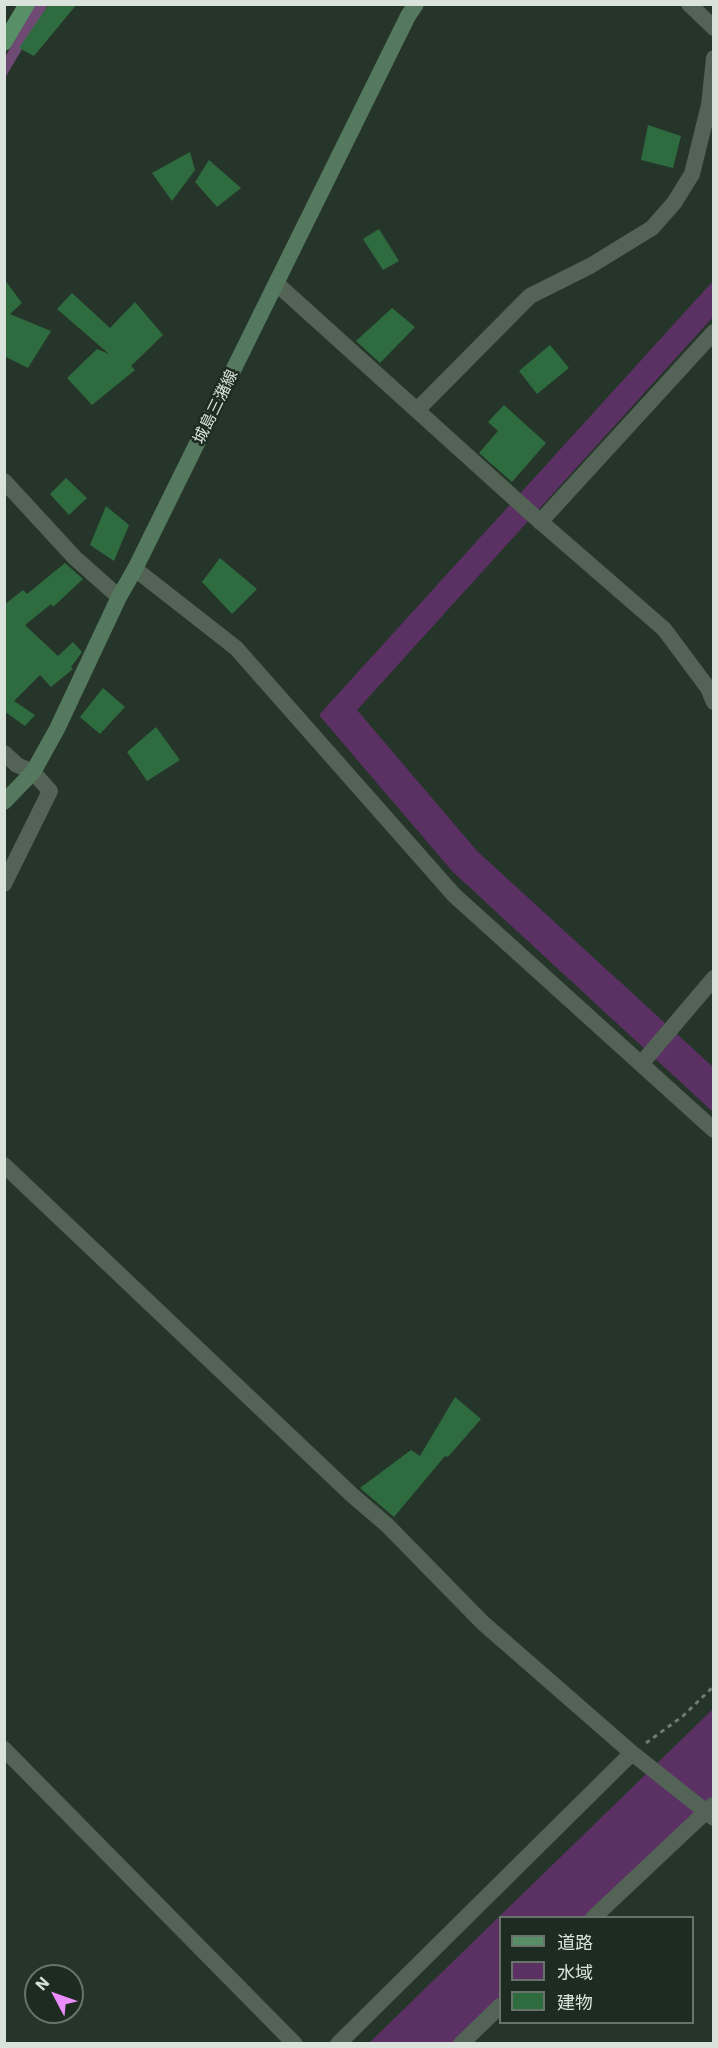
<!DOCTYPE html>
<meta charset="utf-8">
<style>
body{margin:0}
#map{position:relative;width:718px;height:2048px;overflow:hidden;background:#263529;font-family:"IBM Plex Sans","Noto Sans JP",sans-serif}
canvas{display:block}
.frame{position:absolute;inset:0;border:6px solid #d9e2db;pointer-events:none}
.legend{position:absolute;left:499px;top:1916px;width:195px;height:108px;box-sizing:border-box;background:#1d2b20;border:2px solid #68746b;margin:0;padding:8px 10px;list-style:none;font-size:18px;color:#d9e2db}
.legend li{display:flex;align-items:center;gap:12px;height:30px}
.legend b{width:30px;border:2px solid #68746b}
.north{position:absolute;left:24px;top:1964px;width:60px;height:60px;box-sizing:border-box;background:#1d2b20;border:2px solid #68746b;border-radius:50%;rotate:311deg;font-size:16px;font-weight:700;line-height:24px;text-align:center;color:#d9e2db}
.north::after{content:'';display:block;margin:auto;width:21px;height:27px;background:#eb8dfc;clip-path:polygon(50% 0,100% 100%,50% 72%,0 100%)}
</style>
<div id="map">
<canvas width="718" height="2048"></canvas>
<div class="frame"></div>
<ul class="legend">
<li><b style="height:8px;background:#588f66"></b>道路</li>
<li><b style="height:16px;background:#5b3163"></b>水域</li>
<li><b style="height:16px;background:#2e6c40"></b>建物</li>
</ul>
<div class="north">N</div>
</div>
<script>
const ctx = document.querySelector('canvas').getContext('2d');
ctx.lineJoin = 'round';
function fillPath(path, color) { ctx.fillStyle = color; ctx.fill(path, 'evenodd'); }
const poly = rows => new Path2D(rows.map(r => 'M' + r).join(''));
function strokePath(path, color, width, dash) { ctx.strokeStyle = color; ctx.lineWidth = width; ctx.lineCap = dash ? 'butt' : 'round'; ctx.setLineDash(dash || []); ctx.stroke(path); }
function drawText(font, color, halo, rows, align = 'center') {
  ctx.font = font + ' "IBM Plex Sans","Noto Sans JP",sans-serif'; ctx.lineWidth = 5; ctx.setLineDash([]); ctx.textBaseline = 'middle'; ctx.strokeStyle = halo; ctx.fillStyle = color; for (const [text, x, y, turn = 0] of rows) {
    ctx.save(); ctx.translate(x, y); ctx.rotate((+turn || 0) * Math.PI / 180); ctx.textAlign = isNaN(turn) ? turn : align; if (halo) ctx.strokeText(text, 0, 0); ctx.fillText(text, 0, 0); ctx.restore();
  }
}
fillPath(poly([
 [35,5,48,5,5,78,5,57]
]), '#6e4a74');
fillPath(poly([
 [713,281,713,317,357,710,477,851,713,1067,713,1112,452,871,319,715],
 [713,1709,713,1795,588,1917,500,1918,500,2004,460,2043,368,2044]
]), '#5b3163');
fillPath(poly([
 [49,4,77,4,34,56,19,48],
 [648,125,681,136,673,168,641,160],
 [190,152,195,170,172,201,152,173],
 [209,160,241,188,217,207,195,182],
 [379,229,399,261,383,270,363,239],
 [4,279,22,303,10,314,51,331,28,368,4,356],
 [72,293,110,328,135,302,163,335,131,366,135,370,92,405,67,378,97,349,109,354,57,309],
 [392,308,415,327,380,363,356,341],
 [550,345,569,368,537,394,519,371],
 [504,405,546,443,512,482,479,453,498,431,488,422],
 [66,478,87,498,69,515,50,494],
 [106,506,129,525,114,561,90,545],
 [220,558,257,589,232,614,202,582],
 [65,563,83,579,53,607,51,604,25,625,58,656,73,642,82,652,71,667,73,669,51,687,40,675,14,701,35,715,25,726,4,711,4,605,23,590,27,594],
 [103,688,125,707,100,734,80,717],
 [156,727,180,760,147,781,127,752],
 [455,1397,481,1419,448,1457,445,1456,394,1517,360,1488,411,1450,420,1456]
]), '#2e6c40');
strokePath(poly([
 [646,1743,683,1716,714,1686]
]), '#6f7b71', 3, [4.5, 4.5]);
strokePath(poly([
 [689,4,714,28],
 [277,284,535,517,664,629,708,688,714,702],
 [417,410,530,296,590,266,652,228,674,203,692,174,709,105,714,58],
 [4,481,75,558,119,597],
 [540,522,714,332],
 [135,569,236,648,454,895,714,1130],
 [4,753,17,765,33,772,50,791,4,884],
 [641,1064,714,978],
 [4,1165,352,1495,387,1525,483,1623,632,1753,714,1818],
 [4,1749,295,2044],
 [593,1918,713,1805],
 [338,2044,632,1753],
 [461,2044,500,2006]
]), '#536356', 16);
strokePath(poly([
 [4,802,33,772,57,729,119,597,135,569,408,16,416,4]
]), '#55795e', 16);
strokePath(poly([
 [4,43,27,4]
]), '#588f66', 16);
drawText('16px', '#d9e2db', '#1d2b20', [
 ["城島三潴線",216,407,-64]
]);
</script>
